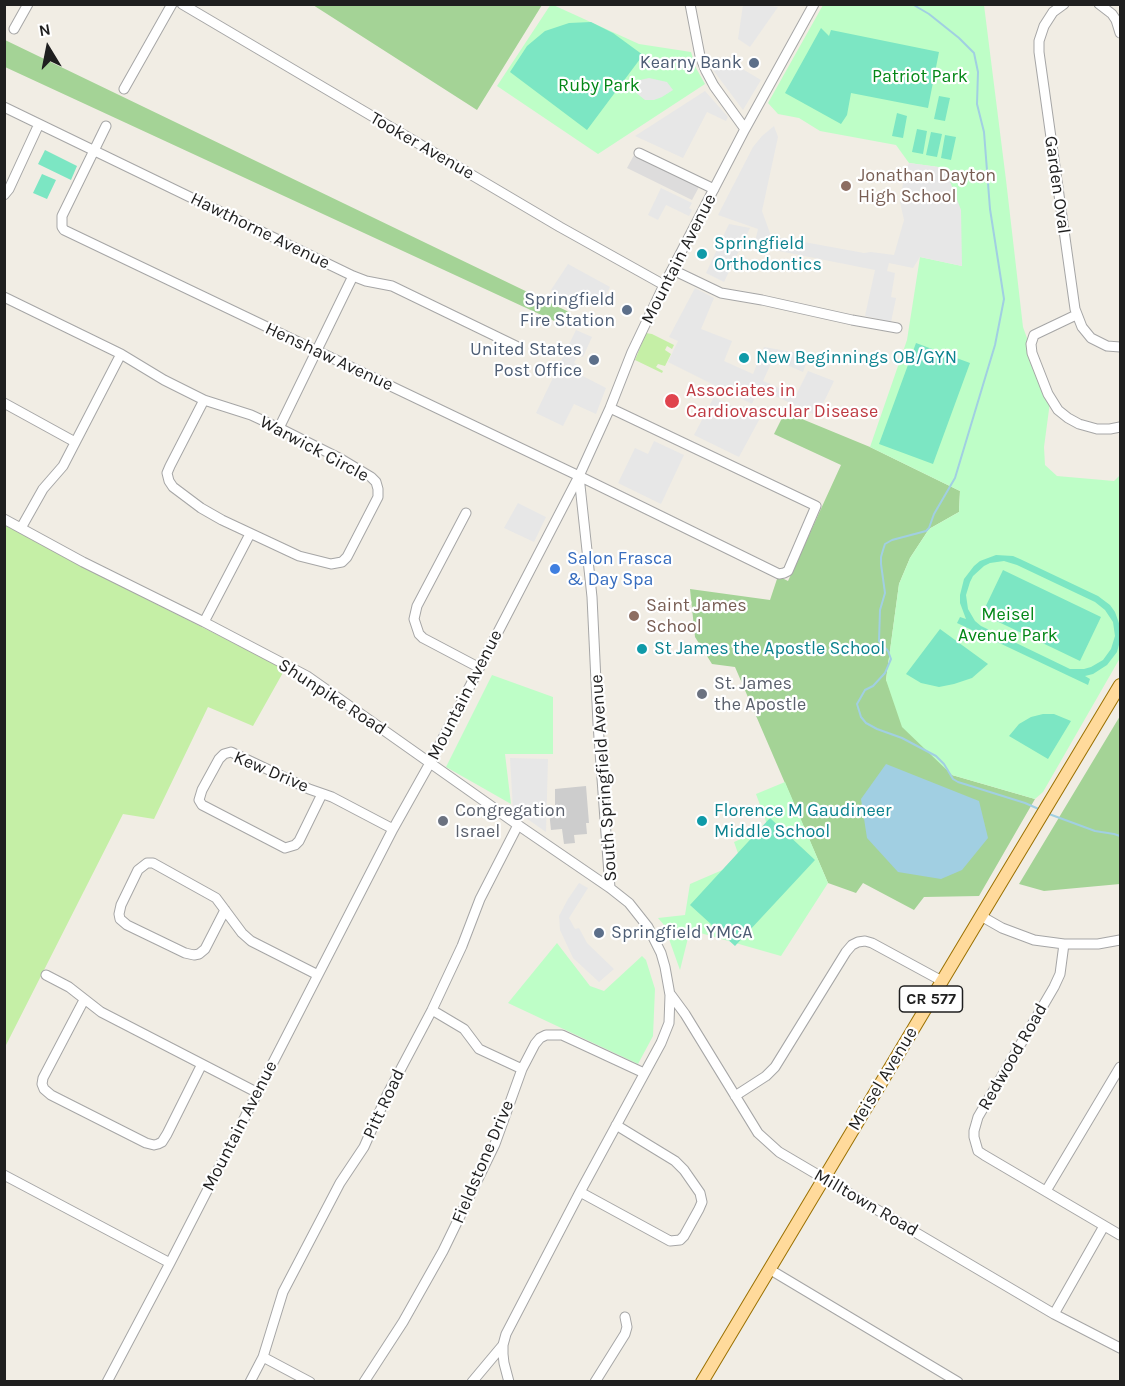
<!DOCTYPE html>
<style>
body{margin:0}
#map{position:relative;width:1125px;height:1386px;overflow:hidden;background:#f1ede4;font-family:Karla,sans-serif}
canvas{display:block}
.frame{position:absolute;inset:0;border:6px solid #1f1f1f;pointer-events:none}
.north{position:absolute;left:18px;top:18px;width:60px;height:60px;-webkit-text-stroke:4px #fff;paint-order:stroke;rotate:350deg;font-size:16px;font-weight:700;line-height:24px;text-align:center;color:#1f1f1f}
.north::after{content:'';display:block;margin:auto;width:21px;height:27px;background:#1f1f1f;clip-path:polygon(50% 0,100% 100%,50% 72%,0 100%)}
</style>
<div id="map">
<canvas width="1125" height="1386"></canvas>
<div class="frame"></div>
<div class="north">N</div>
</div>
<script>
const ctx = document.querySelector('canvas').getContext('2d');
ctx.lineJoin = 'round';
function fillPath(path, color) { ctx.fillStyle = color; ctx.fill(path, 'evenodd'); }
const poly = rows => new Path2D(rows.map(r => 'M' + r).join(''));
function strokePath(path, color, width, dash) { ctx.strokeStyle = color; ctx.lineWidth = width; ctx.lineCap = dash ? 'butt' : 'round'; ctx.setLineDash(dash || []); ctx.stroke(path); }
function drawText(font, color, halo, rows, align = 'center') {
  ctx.font = font + ' Karla,sans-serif'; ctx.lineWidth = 4.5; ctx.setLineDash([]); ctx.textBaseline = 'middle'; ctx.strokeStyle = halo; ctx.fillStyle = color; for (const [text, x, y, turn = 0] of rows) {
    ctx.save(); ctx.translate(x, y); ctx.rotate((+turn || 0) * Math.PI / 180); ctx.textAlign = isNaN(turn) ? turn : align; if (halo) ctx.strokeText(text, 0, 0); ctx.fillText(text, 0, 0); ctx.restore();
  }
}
fillPath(poly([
 [634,155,699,187,692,200,627,168]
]), '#dddcdc');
fillPath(poly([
 [586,786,589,823,586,823,587,834,574,835,575,843,564,844,562,829,551,830,549,811,555,810,555,789]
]), '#cdcdcd');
fillPath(poly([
 [646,333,652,334,674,345,672,349,667,346,665,350,671,354,665,366,658,364,656,367,663,371,662,373,635,360],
 [5,524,105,578,285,669,253,726,208,707,154,819,123,814,5,1047]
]), '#c5efa6');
fillPath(poly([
 [313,5,542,5,477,110],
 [5,40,569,312,563,325,5,67],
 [785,412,870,447,960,491,959,512,929,529,910,558,899,584,886,680,952,775,1035,799,979,896,924,897,914,910,863,883,856,893,828,883,735,667,712,664,695,637,690,589,770,600,778,576,788,581,841,465,774,434],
 [1120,716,1120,884,1044,891,1019,884]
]), '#a4d396');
fillPath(poly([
 [551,4,639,44,691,52,696,68,705,84,598,154,497,86],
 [823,5,984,5,1006,180,1023,327,1050,402,1044,447,1045,465,1057,476,1114,481,1120,475,1120,658,1043,792,1035,799,952,775,902,727,886,680,899,584,910,558,929,529,959,512,960,491,870,447,907,340,920,257,962,266,946,168,909,163,896,145,820,131,799,118,778,114,768,103],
 [492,675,553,697,553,754,505,754,511,804,446,767],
 [785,782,828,883,781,956,690,930,680,970,664,925,658,918,685,915,690,884,741,862,734,842,768,827,756,794],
 [557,943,590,986,604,991,642,956,646,960,655,989,653,1036,638,1064,508,1003]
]), '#befec7');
fillPath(poly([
 [591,22,613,33,643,55,587,130,510,72,527,46,545,31,569,23],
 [821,28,829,36,831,30,939,52,928,108,851,93,847,115,841,124,785,93],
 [939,96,950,98,945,121,934,119],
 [897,113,907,116,903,138,892,136],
 [917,129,927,131,923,154,912,152],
 [931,132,942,134,937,157,926,155],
 [945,135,956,137,951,160,941,158],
 [45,150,77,166,71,180,38,164],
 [42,174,56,180,47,199,33,193],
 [916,343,970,363,933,464,879,444],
 [996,555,1013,556,1020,559,1098,596,1110,605,1115,612,1120,626,1120,641,1117,652,1107,665,1093,674,1085,676,1090,679,1088,685,957,623,960,617,966,619,960,603,960,595,964,579,974,566,980,561],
 [1004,561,1017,565,1095,602,1105,610,1113,622,1115,636,1111,649,1103,660,1091,667,1084,669,1070,669,981,626,975,621,968,609,966,595,970,582,973,576,984,566,990,563],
 [1003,570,1101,617,1080,661,982,614],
 [940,629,988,664,972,678,954,684,939,687,921,683,906,674],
 [1043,714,1054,714,1071,721,1048,759,1009,736,1019,724,1031,717],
 [770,818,815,860,735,946,690,905]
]), '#7ce6c3');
fillPath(poly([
 [743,5,762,5,778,7,750,47,738,39],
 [729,61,761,80,743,110,713,70],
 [649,78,667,82,673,90,662,97,654,100,645,100,635,92,635,84,640,80],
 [705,91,728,117,726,121,707,112,683,158,635,136],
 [774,126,778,137,762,211,771,236,864,253,871,252,894,255,904,220,900,202,905,171,909,163,945,168,961,210,962,266,920,257,913,268,889,263,887,271,895,273,891,297,896,298,891,322,865,316,875,270,754,246,758,229,718,215,753,147,762,136],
 [661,188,692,203,689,208,692,210,689,216,666,205,658,220,648,215],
 [729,224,750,228,724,282,706,273],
 [568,264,610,287,605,297,601,295,598,300,588,295,582,308,551,290],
 [695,288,714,298,701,329,732,341,724,361,753,374,764,347,809,355,803,372,773,359,763,381,796,395,808,371,834,381,817,416,759,388,752,404,668,362,678,341,669,337],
 [576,330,592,337,583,357,578,355,574,363,580,366,577,373,606,388,596,414,574,404,563,426,536,413],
 [714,397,759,420,739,457,694,435],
 [654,441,684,455,661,504,618,483,635,448,648,454],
 [518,503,546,517,534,542,504,528],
 [510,758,548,759,546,832,513,809],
 [579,883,588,888,569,918,575,929,579,928,587,943,614,969,599,982,573,958,560,930,559,916,568,899]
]), '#e7e7e7');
fillPath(poly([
 [886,764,979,801,988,838,962,870,941,879,898,872,867,838,861,799]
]), '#a1cfe2');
strokePath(poly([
 [776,4,783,4],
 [912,4,929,14,959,38,974,53,978,72,977,104,984,132,990,209,1004,299,995,345,955,478,934,514,929,528,926,531,892,540,885,544,883,550,881,557,881,564,885,593,880,610,879,641,888,651,891,659,885,673,873,686,865,690,857,704,861,717,866,723,877,729,902,738,936,756,944,764,953,779,958,782,1025,803,1041,810],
 [1049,814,1095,831,1114,834,1120,836]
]), '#a1cfe2', 2);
const minor = poly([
 [182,4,560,227,664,285],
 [690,4,700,56,706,71,714,86,745,129],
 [1064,4,1053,12,1044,26,1039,41,1039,52,1075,309,1082,327,1091,338,1107,346,1120,347],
 [1099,4,1112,14,1116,20,1120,33],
 [14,29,28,4],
 [124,89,172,4],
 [4,107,353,276,366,281,392,286,518,347],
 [106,126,62,216,62,227,64,230,579,476,779,574,784,573,788,571,816,506,610,408],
 [639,153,714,189],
 [4,195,9,189,39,124],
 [673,270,721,293,762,300,852,320,897,328],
 [4,297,121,354,164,380,204,400,251,415,279,428,341,459,371,477,376,482,378,489,378,497,347,557,342,562,331,564,299,556,222,520,201,508,173,487,169,481,167,473,170,466,204,400],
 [1076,315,1034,335,1031,344,1032,353,1048,394,1058,410,1068,418,1079,424,1097,429,1110,429,1120,427],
 [4,403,75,442],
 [279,428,353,276],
 [579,476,592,597,598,724,610,888],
 [466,513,417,606,414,619,419,634,423,638,478,667],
 [4,519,83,562,204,622,307,676,518,825,610,888,629,903,648,927,661,953,665,967,670,995,669,1023,661,1043,580,1192,506,1334,503,1345,503,1354,504,1363,509,1382],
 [21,528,43,489,63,466,121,354],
 [204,622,250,534],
 [322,794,299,841,295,845,285,848,206,807,202,805,199,800,202,790,219,759,224,754,231,752,309,789,332,797,393,829],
 [225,910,205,949,199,954,194,955,185,953,127,925,120,919,119,914,121,905,138,870,147,863,153,863,216,898,242,933,251,941,318,975],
 [981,916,1002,928,1034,940,1064,944,1098,944,1120,940],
 [1064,944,1060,974,1054,987,978,1117,974,1131,974,1137,978,1151,984,1155,1120,1235],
 [46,975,69,987,101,1012,258,1093],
 [671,995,685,1014,758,1133,779,1152,1054,1314,1120,1348],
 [84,1000,43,1078,42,1084,44,1089,51,1095,146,1143,154,1145,158,1144,162,1142,167,1134,202,1064],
 [432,1010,464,1029,479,1049,522,1069],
 [735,1096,766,1076,775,1067,846,952,852,945,858,942,865,941,872,943,942,981],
 [4,1175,170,1263],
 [1046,1191,1120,1067],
 [580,1192,670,1241,680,1240,684,1236,699,1209,702,1202,700,1193,684,1170,675,1161,616,1125],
 [769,1269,958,1382],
 [1054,1314,1104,1226],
 [263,1357,310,1382],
 [107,1382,170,1263,393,829,430,763,579,476,610,408,632,352,664,285,745,129,814,4],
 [250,1382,263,1357,283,1292,340,1183,364,1147,387,1095,432,1010,462,946,480,899,518,825],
 [364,1382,403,1322,443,1251,495,1144,522,1069,535,1044,540,1038,546,1035,562,1035,644,1073],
 [472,1382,503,1345],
 [595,1382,625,1334,627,1327,625,1317]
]);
const major = poly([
 [702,1382,981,916,1120,685]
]);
strokePath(minor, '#a6a6a6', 11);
strokePath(major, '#9a7000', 14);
strokePath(minor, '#fff', 9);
strokePath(major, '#ffda9b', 12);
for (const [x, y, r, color] of [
 [754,63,6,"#5c6f8a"],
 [846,186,6,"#8d6e63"],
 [702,254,6,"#0f9aa8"],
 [627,310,6,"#5c6f8a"],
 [744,358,6,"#0f9aa8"],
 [594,360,6,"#5c6f8a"],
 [672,401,8,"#e0444e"],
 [555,569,6,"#3f7fe0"],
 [634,616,6,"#8d6e63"],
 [642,649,6,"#0f9aa8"],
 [702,694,6,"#6b7280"],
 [443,821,6,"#6b7280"],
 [702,821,6,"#0f9aa8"],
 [599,933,6,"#5c6f8a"]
]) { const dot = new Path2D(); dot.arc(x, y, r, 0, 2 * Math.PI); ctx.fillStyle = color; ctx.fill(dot); strokePath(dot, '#fff', 2); }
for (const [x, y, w] of [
 [931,999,63]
]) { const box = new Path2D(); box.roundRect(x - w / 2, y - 13, w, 26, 4.5); ctx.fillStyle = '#fff'; ctx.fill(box); strokePath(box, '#1f1f1f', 1.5); }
drawText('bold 16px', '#1f1f1f', null, [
 ["CR 577",931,999]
]);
drawText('18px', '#4e5e75', '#fff', [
 ["Kearny Bank",742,63],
 ["Springfield",615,300],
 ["Fire Station",615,321],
 ["United States",582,350],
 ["Post Office",582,371],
 ["Springfield YMCA",611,933,"left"]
], 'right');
drawText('18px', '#038716', '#fff', [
 ["Patriot Park",920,77],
 ["Ruby Park",599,86],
 ["Meisel",1008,615],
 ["Avenue Park",1008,636]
]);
drawText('18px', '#1f1f1f', '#fff', [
 ["Tooker Avenue",422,146,30],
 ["Garden Oval",1057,185,82],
 ["Hawthorne Avenue",260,231,26],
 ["Mountain Avenue",679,259,-63],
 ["Henshaw Avenue",329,357,25],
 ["Warwick Circle",314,449,28],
 ["Mountain Avenue",465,695,-63],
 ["Shunpike Road",332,697,33],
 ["Kew Drive",271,772,23],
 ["South Springfield Avenue",604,778,-94],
 ["Redwood Road",1013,1057,-60],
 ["Meisel Avenue",883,1079,-59],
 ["Pitt Road",384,1104,-65],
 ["Mountain Avenue",240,1126,-63],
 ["Fieldstone Drive",483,1162,-67],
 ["Milltown Road",866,1203,30]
]);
drawText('18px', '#785e54', '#fff', [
 ["Jonathan Dayton",858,176],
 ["High School",858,197],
 ["Saint James",646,606],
 ["School",646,627]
], 'left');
drawText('18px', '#0d838f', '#fff', [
 ["Springfield",714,244],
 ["Orthodontics",714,265],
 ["New Beginnings OB/GYN",756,358],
 ["St James the Apostle School",654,649],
 ["Florence M Gaudineer",714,811],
 ["Middle School",714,832]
], 'left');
drawText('18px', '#be3a42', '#fff', [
 ["Associates in",686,391],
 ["Cardiovascular Disease",686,412]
], 'left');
drawText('18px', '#366cbe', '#fff', [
 ["Salon Frasca",567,559],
 ["& Day Spa",567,580]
], 'left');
drawText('18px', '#5b616d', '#fff', [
 ["St. James",714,684],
 ["the Apostle",714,705],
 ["Congregation",455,811],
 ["Israel",455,832]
], 'left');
</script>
